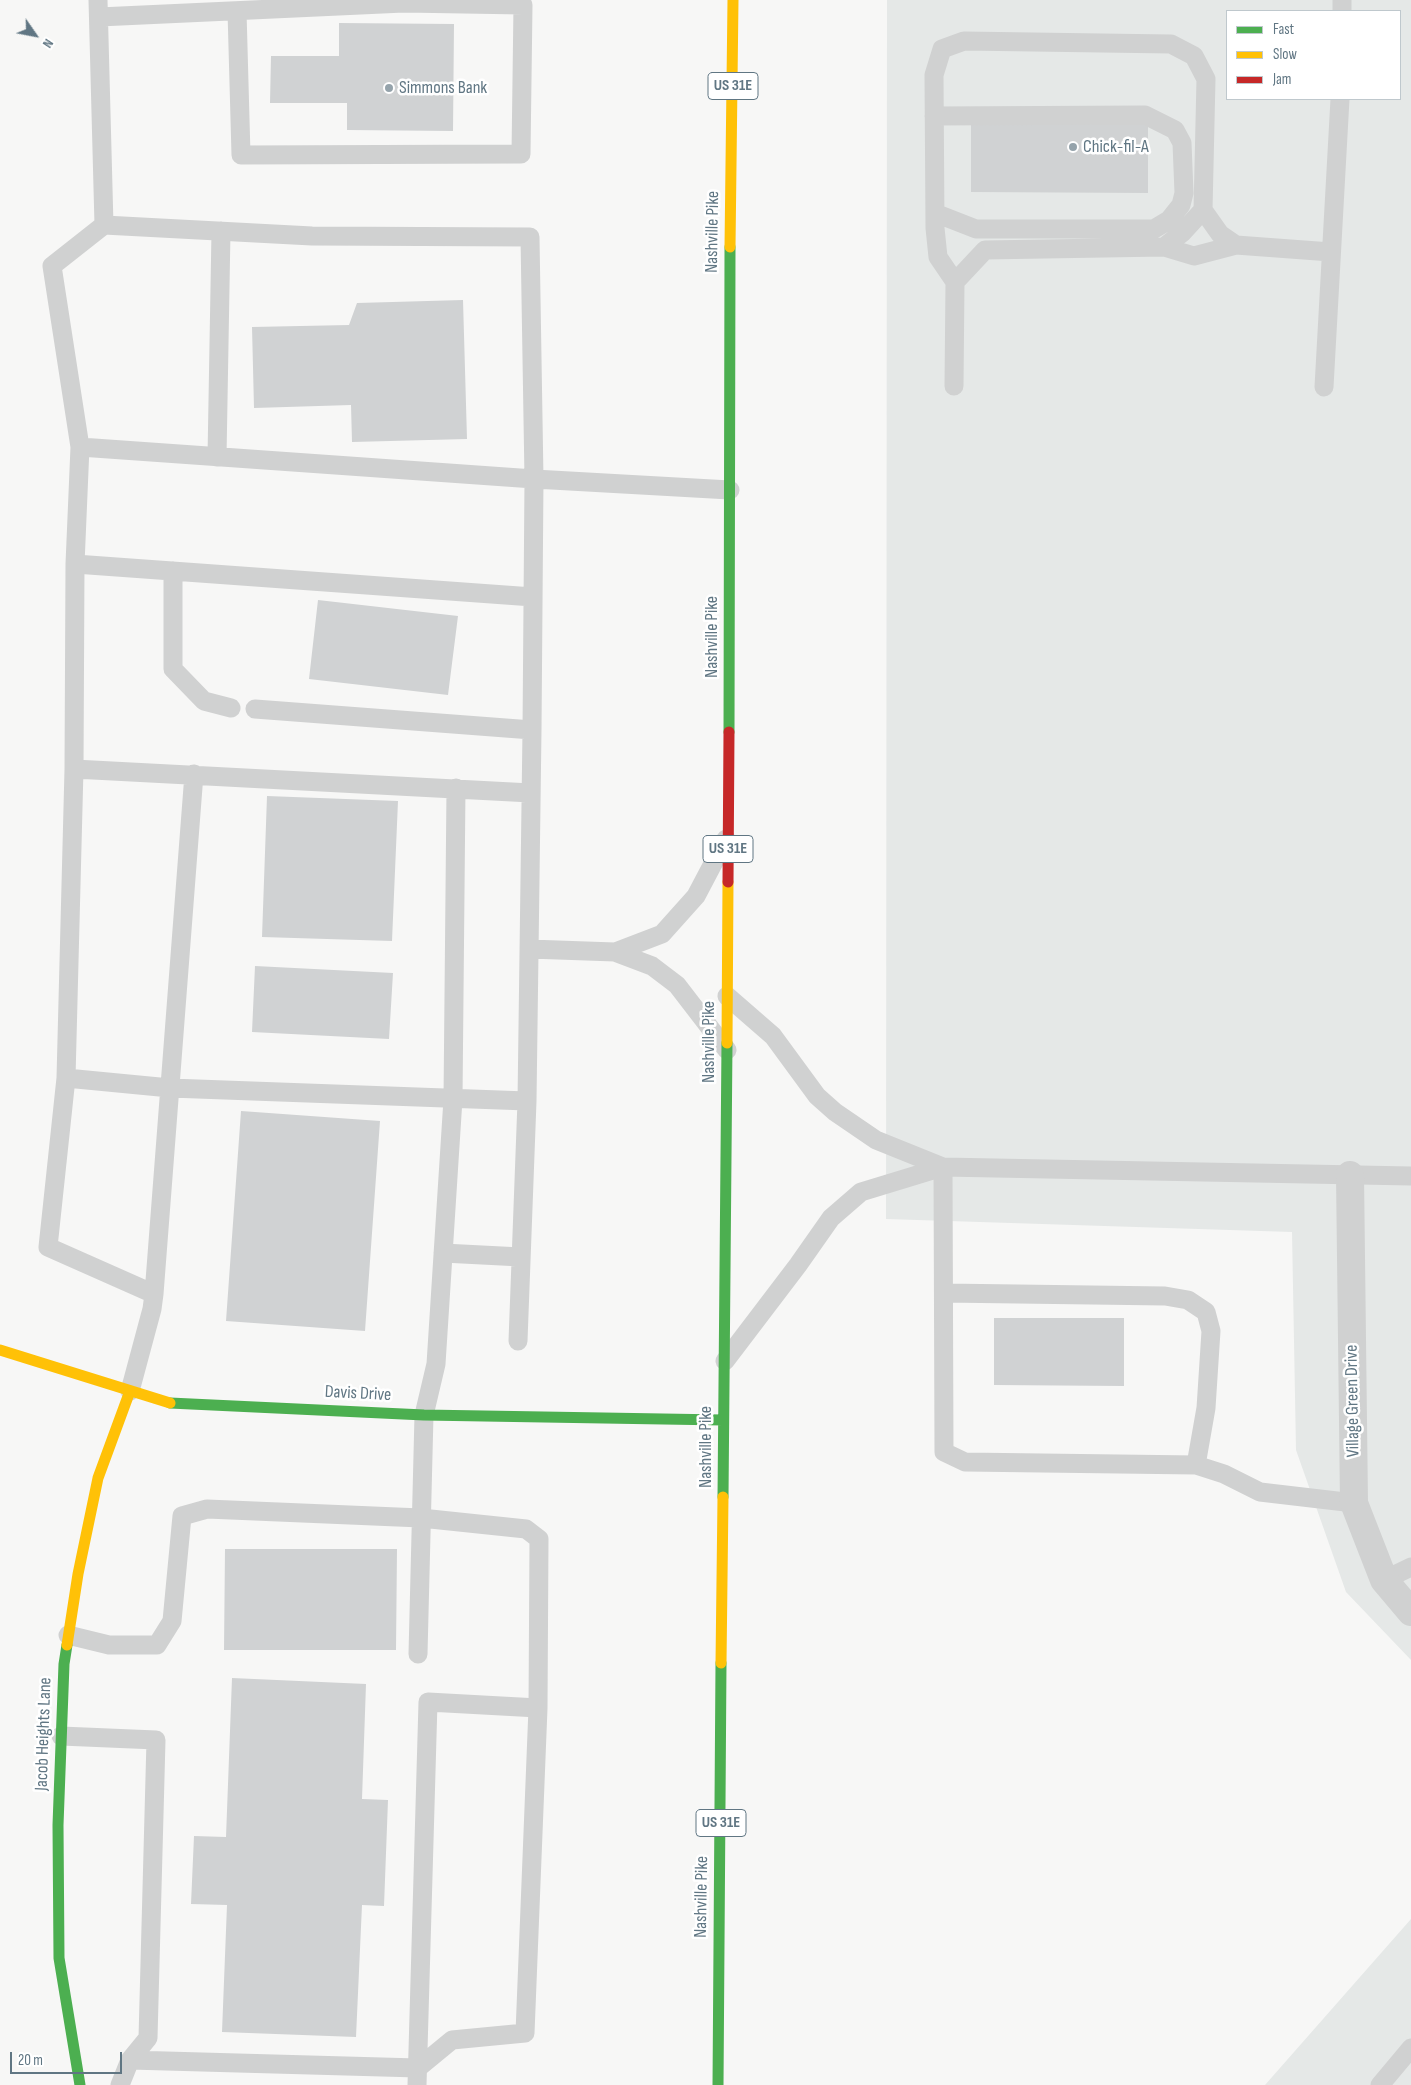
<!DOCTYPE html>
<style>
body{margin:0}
#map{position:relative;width:1411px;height:2085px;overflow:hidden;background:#f7f7f6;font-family:"Sofia Sans Condensed",sans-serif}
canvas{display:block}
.legend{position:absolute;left:1226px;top:10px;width:175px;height:90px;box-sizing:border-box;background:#fff;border:1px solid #bfc8cd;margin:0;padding:6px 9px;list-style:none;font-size:15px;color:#607683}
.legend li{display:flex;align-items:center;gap:10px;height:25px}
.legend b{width:25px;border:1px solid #bfc8cd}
.north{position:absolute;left:10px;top:10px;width:50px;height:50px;-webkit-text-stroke:4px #fff;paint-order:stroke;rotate:123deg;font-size:14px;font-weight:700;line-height:20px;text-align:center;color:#607683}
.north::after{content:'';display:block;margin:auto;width:18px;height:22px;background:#607683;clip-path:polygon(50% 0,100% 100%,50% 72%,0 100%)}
.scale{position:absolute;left:10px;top:2052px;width:112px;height:22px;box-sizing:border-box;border:2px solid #607683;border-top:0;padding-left:6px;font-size:15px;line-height:18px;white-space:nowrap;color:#607683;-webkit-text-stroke:4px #fff;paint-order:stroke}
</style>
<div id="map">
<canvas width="1411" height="2085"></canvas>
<ul class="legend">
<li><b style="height:6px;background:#4caf50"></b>Fast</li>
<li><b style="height:6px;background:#ffc107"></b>Slow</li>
<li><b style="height:6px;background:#c62828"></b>Jam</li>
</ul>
<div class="north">N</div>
<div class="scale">20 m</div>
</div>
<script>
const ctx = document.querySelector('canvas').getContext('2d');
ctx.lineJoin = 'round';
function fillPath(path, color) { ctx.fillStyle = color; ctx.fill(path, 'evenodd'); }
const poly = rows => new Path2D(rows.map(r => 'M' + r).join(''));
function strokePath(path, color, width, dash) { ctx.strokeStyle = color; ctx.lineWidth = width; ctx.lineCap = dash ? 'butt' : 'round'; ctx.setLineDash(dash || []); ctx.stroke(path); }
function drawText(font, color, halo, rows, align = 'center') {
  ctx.font = font + ' "Sofia Sans Condensed",sans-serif'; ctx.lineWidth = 5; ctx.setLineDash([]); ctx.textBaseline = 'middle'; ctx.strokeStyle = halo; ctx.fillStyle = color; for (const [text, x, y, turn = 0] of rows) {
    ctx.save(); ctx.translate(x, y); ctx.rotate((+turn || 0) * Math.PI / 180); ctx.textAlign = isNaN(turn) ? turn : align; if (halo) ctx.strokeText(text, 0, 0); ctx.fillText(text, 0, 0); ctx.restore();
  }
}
fillPath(poly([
 [887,0,1411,0,1411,1660,1346,1592,1296,1450,1292,1232,886,1219],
 [1227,11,1400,11,1400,99,1227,99],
 [1411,1919,1411,2085,1265,2085]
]), '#e5e8e7');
fillPath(poly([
 [339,23,454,24,453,131,347,130,347,103,270,103,271,56,339,56],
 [971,124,1148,124,1148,193,971,192],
 [463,300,467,439,352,442,351,405,254,408,252,327,349,325,357,303],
 [318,600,458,616,448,695,309,679],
 [267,796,398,801,392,941,262,937],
 [255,966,393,973,389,1039,252,1032],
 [241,1111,380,1121,365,1331,226,1321],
 [994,1318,1124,1318,1124,1386,994,1385],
 [225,1549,397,1549,396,1650,224,1650],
 [232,1678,366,1684,362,1799,388,1800,384,1906,362,1905,356,2037,222,2032,227,1905,191,1904,194,1836,226,1837]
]), '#d0d2d3');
strokePath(poly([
 [98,0,104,225,52,266,80,447,534,479,730,490],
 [237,11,241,155,521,154,523,5,404,3],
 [1342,11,1342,0],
 [99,17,404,3,404,0],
 [934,116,1145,115,1175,130,1182,143,1184,193,1181,205,1169,220,1154,229,976,229,935,213],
 [104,225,312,236,530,237,534,479,532,730,527,1101,518,1341],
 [1236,245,1220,234,1203,210,1206,79,1194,56,1171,44,964,41,942,49,934,75,935,228,938,257,955,282,985,250,1164,247,1194,256,1236,245,1331,252],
 [1164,247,1182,233,1203,210],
 [954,386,955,282],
 [1324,387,1340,99],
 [80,447,75,564,74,769,66,1078,48,1247,154,1294],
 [217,457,221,231],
 [75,564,533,597],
 [173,571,173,669,204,701,231,708],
 [255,709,532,730],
 [74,769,531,793],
 [529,949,615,952,652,966,677,985,727,1050],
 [615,952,662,934,696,896,726,839],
 [727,996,773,1036,817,1096,835,1112,876,1140,943,1167],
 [66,1078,170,1088,527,1101],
 [943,1167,944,1452,965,1462,1196,1465,1224,1474,1260,1492,1354,1503],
 [443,1253,521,1257],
 [944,1293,1165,1296,1188,1300,1206,1312,1211,1331,1206,1408,1196,1465],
 [725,1361,798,1265,831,1218,861,1192,943,1167,1411,1176],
 [130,1391,152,1309,154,1294,194,774],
 [1384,1580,1411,1567],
 [68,1635,109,1645,157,1645,172,1621,182,1516,207,1509,421,1518,526,1529,539,1539,538,1708,525,2033,452,2040,418,2068,130,2060],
 [418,1654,424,1415,436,1364,453,1099,456,788],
 [61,1736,156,1740,148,2038,130,2060,120,2085],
 [417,2085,428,1702,538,1708],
 [1380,2085,1411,2048]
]), '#d0d1d1', 19);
strokePath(poly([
 [1350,1175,1354,1503,1384,1580,1411,1612]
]), '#d0d1d1', 28);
strokePath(poly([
 [729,732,730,247],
 [170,1403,424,1415,723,1420],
 [723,1497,727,1043],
 [67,1645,64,1664,58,1825,59,1958,80,2085],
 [718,2085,721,1663]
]), '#4caf50', 11);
strokePath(poly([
 [730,247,733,0],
 [727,1043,728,882],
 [0,1350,170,1403],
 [67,1645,78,1574,98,1478,130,1391],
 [721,1663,723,1497]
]), '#ffc107', 11);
strokePath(poly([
 [728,882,729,732]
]), '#c62828', 11);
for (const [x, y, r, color] of [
 [389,88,5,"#95a3ab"],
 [1073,147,5,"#95a3ab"]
]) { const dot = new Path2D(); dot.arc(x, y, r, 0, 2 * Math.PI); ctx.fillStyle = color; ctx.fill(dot); strokePath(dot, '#fff', 2); }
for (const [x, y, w] of [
 [733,86,50],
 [728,849,50],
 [721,1823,50]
]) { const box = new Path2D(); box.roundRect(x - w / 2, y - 13.5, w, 27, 4); ctx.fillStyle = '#fff'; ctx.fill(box); strokePath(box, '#607683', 1); }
drawText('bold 16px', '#607683', null, [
 ["US 31E",733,86],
 ["US 31E",728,849],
 ["US 31E",721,1823]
]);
drawText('18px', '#607683', '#fff', [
 ["Simmons Bank",399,88],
 ["Chick-fil-A",1083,147]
], 'left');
drawText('18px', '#607683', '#fff', [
 ["Nashville Pike",713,232,-89],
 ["Nashville Pike",712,637,-90],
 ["Nashville Pike",709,1042,-90],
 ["Davis Drive",358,1394,3],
 ["Village Green Drive",1353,1401,-91],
 ["Nashville Pike",706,1447,-90],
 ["Jacob Heights Lane",44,1734,-88],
 ["Nashville Pike",702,1897,-89]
]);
</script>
